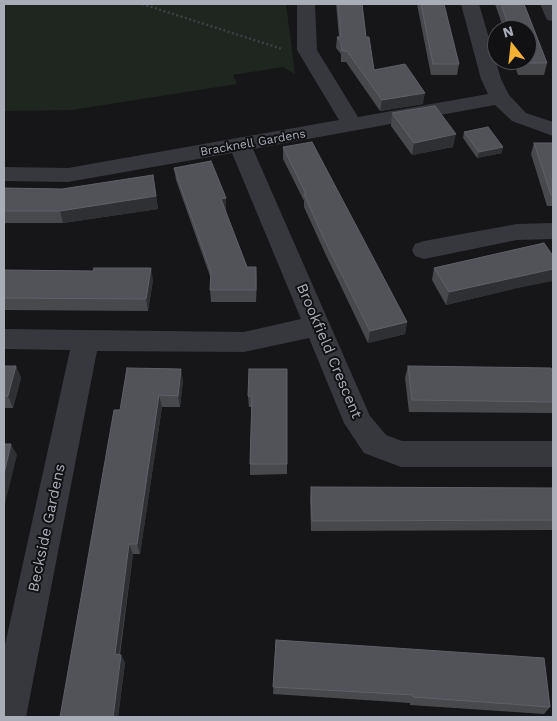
<!DOCTYPE html>
<style>
body{margin:0}
#map{position:relative;width:557px;height:721px;overflow:hidden;background:#161618;font-family:"Work Sans",sans-serif}
canvas{display:block}
.frame{position:absolute;inset:0;border:5px solid #a8adb8;pointer-events:none}
.north{position:absolute;left:487px;top:20px;width:50px;height:50px;box-sizing:border-box;background:#111113;border:1px solid #4d4f55;border-radius:50%;rotate:344deg;font-size:14px;font-weight:700;line-height:20px;text-align:center;color:#a8adb8}
.north::after{content:'';display:block;margin:auto;width:18px;height:22px;background:#f2b134;clip-path:polygon(50% 0,100% 100%,50% 72%,0 100%)}
</style>
<div id="map">
<canvas width="557" height="721"></canvas>
<div class="frame"></div>
<div class="north">N</div>
</div>
<script>
const ctx = document.querySelector('canvas').getContext('2d');
ctx.lineJoin = 'round';
function fillPath(path, color) { ctx.fillStyle = color; ctx.fill(path, 'evenodd'); }
const poly = rows => new Path2D(rows.map(r => 'M' + r).join(''));
function strokePath(path, color, width, dash) { ctx.strokeStyle = color; ctx.lineWidth = width; ctx.lineCap = dash ? 'butt' : 'round'; ctx.setLineDash(dash || []); ctx.stroke(path); }
function drawText(font, color, halo, rows, align = 'center') {
  ctx.font = font + ' "Work Sans",sans-serif'; ctx.lineWidth = 4; ctx.setLineDash([]); ctx.textBaseline = 'middle'; ctx.strokeStyle = halo; ctx.fillStyle = color; for (const [text, x, y, turn = 0] of rows) {
    ctx.save(); ctx.translate(x, y); ctx.rotate((+turn || 0) * Math.PI / 180); ctx.textAlign = isNaN(turn) ? turn : align; if (halo) ctx.strokeText(text, 0, 0); ctx.fillText(text, 0, 0); ctx.restore();
  }
}
fillPath(poly([
 [4,4,286,4,295,74,283,67,233,75,237,84,72,110,4,111]
]), '#1e261f');
strokePath(poly([
 [142,4,282,49]
]), '#3d3f44', 2.5, [2, 2.5]);
fillPath(poly([
 [297,4,315,4,317,50,358,117,488,94,481,79,461,4,479,4,501,79,509,95,526,113,553,122,553,136,512,121,495,105,253,149,370,416,386,435,402,441,553,441,553,467,401,467,364,453,344,423,309,338,244,352,97,351,26,717,4,717,4,649,70,350,4,349,4,329,244,332,301,319,232,153,68,182,4,181,4,167,68,168,339,120,297,50,297,4],
 [540,4,553,4,553,21,547,20,540,4],
 [553,223,553,239,517,240,424,259,415,256,412,250,415,244,424,241,517,224,553,223]
]), '#37383d');
fillPath(poly([
 [336,4,362,4,366,37,374,70,423,104,380,111,346,62,341,62,341,54,336,48,337,37,339,37],
 [417,4,444,4,459,64,457,75,431,75],
 [495,4,524,4,547,63,544,75,518,75,513,60,527,60,527,30,504,30],
 [392,113,453,147,412,155,391,126],
 [464,132,502,153,477,158,463,138],
 [534,143,553,143,553,206,547,206,531,154],
 [283,147,407,322,405,334,368,343,324,251,304,207,304,201,283,159],
 [174,168,226,211,225,211,247,267,257,279,256,302,211,302,210,290,211,279,176,180],
 [153,175,158,209,63,223,4,223,4,188,62,189],
 [434,268,513,289,446,305,432,280],
 [4,270,153,280,148,311,4,310],
 [4,366,16,366,21,378,13,408,4,408],
 [408,366,553,374,553,413,409,412,405,378],
 [287,369,287,474,250,475,250,464,252,407,249,407,248,396],
 [183,380,180,407,162,407,140,554,133,554,120,655,121,655,125,663,118,717,60,717,120,410],
 [311,487,553,488,553,530,311,531,310,498],
 [276,640,550,707,544,714,410,705,410,703,273,694]
]), '#47494d');
fillPath(poly([
 [425,93,423,104,380,111,382,100],
 [456,134,453,147,412,155,414,143],
 [503,147,502,153,477,158,479,152],
 [156,196,158,209,63,223,60,211],
 [226,198,226,211,222,212,221,199],
 [256,267,257,279,256,302],
 [151,268,153,280,148,311,146,299],
 [553,269,553,281,513,289,446,305,449,292,517,277],
 [407,322,405,334,368,343,370,331],
 [16,366,21,378,13,408,8,396],
 [181,369,183,380,180,407,178,396],
 [159,395,162,407,140,554,137,544],
 [11,444,17,455,4,508,4,474],
 [129,544,133,554,118,662,115,654],
 [121,655,125,663,118,717,113,717]
]), '#2f3033');
const building = poly([
 [338,4,362,4,366,37,369,37,374,70,405,64,425,93,382,100,347,51,342,51,341,43,337,37,341,37,338,4],
 [421,4,444,4,459,64,433,64,421,4],
 [501,4,524,4,547,63,521,63,520,60,527,60,527,30,510,30,501,4],
 [435,106,456,134,414,143,392,113,435,106],
 [488,127,503,147,479,152,464,132,488,127],
 [312,142,407,322,370,331,324,239,304,194,306,194,283,147,312,142],
 [534,143,553,143,553,195,551,195,534,143],
 [211,161,226,198,221,199,247,267,256,267,256,290,210,290,211,272,174,168,211,161],
 [153,175,156,196,60,211,4,211,4,188,62,189,153,175],
 [544,243,553,256,553,269,517,277,449,292,434,268,544,243],
 [94,268,151,268,146,299,4,298,4,270,93,271,94,268],
 [4,366,16,366,8,396,4,396,4,366],
 [408,366,551,368,553,374,553,402,412,400,408,366],
 [127,368,181,369,178,396,159,395,137,544,129,544,115,654,121,655,113,717,60,717,114,410,120,410,127,368],
 [249,369,287,369,287,464,250,464,252,396,248,396,249,369],
 [4,444,11,444,4,474,4,444],
 [311,487,553,488,553,520,312,521,311,487],
 [276,640,544,658,550,707,413,697,413,695,273,687,276,640]
]);
fillPath(building, '#525359');
strokePath(building, '#5f6168', 1);
drawText('12px', '#a8adb8', '#111113', [
 ["Bracknell Gardens",253,143,-10]
]);
drawText('15px', '#a8adb8', '#111113', [
 ["Brookfield Crescent",329,351,67],
 ["Beckside Gardens",47,528,-78]
]);
</script>
